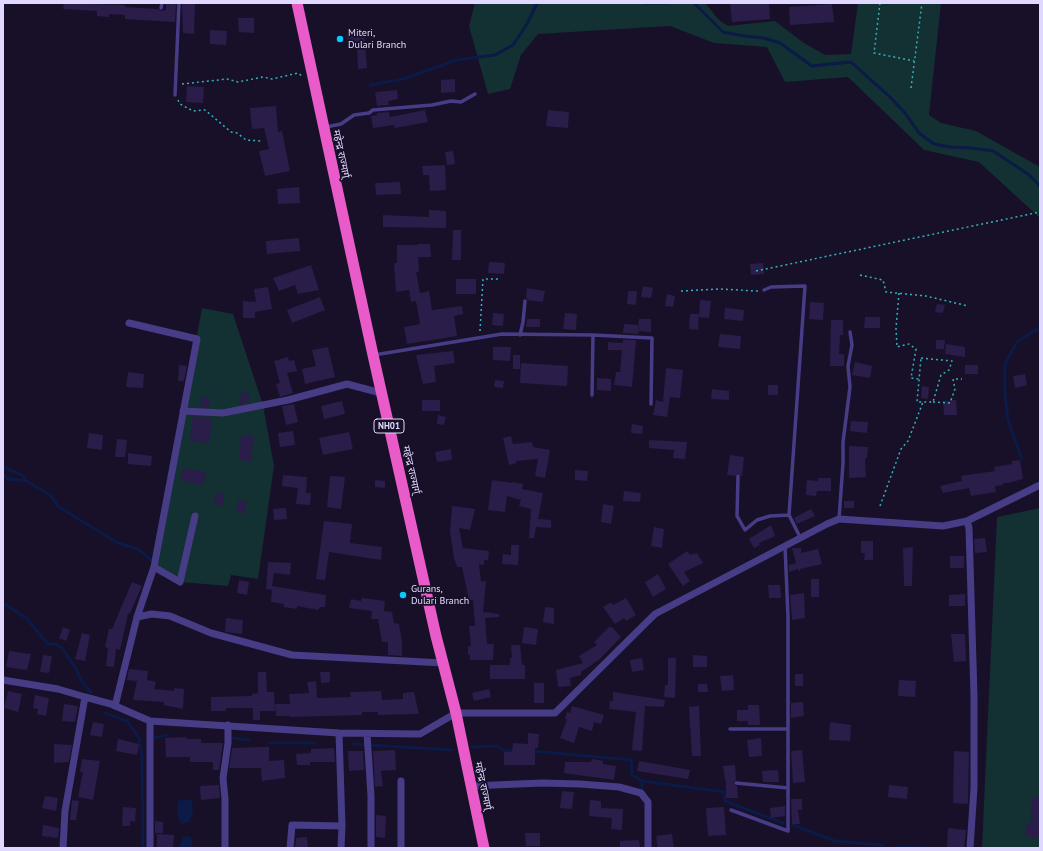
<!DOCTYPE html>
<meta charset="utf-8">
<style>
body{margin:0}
#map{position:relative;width:1043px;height:851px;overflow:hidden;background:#171028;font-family:"PT Sans",sans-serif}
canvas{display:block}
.frame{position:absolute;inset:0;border:4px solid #e0d8fe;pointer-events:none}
</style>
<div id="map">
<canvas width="1043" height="851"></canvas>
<div class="frame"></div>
</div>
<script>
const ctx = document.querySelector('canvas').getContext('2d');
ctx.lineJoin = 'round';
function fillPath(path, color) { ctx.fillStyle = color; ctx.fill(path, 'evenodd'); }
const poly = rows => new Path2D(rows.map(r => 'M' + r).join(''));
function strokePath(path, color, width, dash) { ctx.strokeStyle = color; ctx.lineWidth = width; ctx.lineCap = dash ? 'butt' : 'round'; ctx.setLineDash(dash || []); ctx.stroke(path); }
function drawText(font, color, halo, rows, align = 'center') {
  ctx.font = font + ' "PT Sans","Noto Sans Devanagari",sans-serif'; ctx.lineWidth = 3.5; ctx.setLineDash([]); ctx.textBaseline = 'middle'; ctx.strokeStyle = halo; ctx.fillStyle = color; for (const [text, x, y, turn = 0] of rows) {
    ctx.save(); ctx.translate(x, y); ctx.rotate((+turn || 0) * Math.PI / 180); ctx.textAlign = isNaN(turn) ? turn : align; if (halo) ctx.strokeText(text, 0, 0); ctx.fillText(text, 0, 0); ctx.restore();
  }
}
fillPath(poly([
 [475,3,705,3,719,20,728,26,775,21,804,43,825,55,851,54,858,3,941,3,929,115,941,123,976,131,1040,167,1040,218,979,162,924,150,848,77,785,82,767,47,714,43,670,26,538,34,521,55,510,89,488,94,469,26],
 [202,308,233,314,263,405,274,466,258,579,231,575,228,586,180,582,154,567],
 [1040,508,1040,848,982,848,997,517]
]), '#133032');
fillPath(poly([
 [182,800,192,800,193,812,189,822,182,824,178,818,177,808,178,801],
 [186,836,191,837,193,843,191,847,179,848,182,838]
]), '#0b1a46');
strokePath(poly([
 [646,3,668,3],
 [694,3,723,32,744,36,764,38,780,43,812,66,851,62,890,97,905,113,919,133,934,144,950,147,971,148,993,151,1028,174,1040,186],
 [370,85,403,79,457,60,495,55,513,45,527,24,537,3],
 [1022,459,1008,420,1005,395,1005,364,1017,342,1032,332,1040,329],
 [3,467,22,475,27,481],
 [3,474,8,479,27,481,50,495,59,507,77,518,118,543,138,549,151,560],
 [3,603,26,618,48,644,55,644,62,648,75,667,82,682,91,692],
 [105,713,127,721,139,738,142,756,143,848],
 [153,738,167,735],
 [233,738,249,740],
 [270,743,314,743],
 [354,744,452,750],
 [472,747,496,746,505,751,515,751],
 [532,751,631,760,632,775,642,781,642,789],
 [642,781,724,792,725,801,783,823],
 [793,825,835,841,882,845],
 [897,847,924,848]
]), '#0b1a46', 3);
fillPath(poly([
 [64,3,125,5,125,7,158,9,161,11,166,10,166,3,176,3,175,22,125,19,125,15,109,14,109,17,97,16,97,11,63,9],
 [182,3,195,3,194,34,183,33],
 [730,3,769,3,770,19,732,22],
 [832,4,834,22,790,25,789,7],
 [238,18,254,18,254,33,239,32],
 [210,30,227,31,226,45,210,44],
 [364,32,367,68,358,69,357,47,349,49,346,35],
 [455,79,455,92,441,93,441,80],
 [187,86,204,87,203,103,186,102],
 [397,90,398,99,388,101,389,105,377,106,375,92],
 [276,106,278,132,282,131,290,171,265,176,259,151,269,149,264,128,252,129,250,108],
 [425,110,428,122,395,128,394,125,373,128,371,116,377,115,377,113,389,112,390,117],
 [548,110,569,112,568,128,546,126],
 [453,151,455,164,447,165,445,152],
 [445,165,446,190,430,191,429,175,423,175,422,166],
 [400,182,401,194,376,195,375,183],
 [299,187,300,203,278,204,277,189],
 [429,210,446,211,446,228,383,227,383,215,429,217],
 [453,230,461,230,461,260,452,260],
 [299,238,300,251,267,254,266,241],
 [418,244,430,244,431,257,418,257,419,272,416,272,420,293,429,291,432,310,462,306,463,314,454,316,457,336,407,344,404,327,420,324,416,301,411,302,409,290,396,292,394,263,397,263,397,245,418,245],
 [489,262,505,263,504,274,488,273],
 [763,263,764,274,751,275,750,264],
 [311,265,319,290,298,294,295,285,279,291,273,278],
 [456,279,476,279,476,294,456,294],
 [643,286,653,288,651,298,641,297],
 [268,287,272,309,255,312,255,318,243,318,243,301,256,302,254,289],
 [527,288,545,291,543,302,528,300,526,298],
 [628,291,637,291,636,305,627,304],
 [667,294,675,296,673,307,665,306],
 [320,297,325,310,292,323,287,310],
 [700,300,711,301,709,318,699,317],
 [810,302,824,303,823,320,809,319],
 [937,304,945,305,943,313,935,312],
 [725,308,744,310,743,321,724,319],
 [493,313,504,314,503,326,492,325],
 [565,313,577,314,576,330,563,329],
 [690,314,699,314,698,330,689,329],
 [865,317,880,317,880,328,864,328],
 [527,319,540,319,540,327,526,327],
 [639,319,651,319,651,332,638,331],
 [831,320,843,320,843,335,840,335,839,354,844,354,844,366,830,366],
 [624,324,639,325,638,334,623,333],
 [720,334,741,336,740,349,718,347],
 [623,340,636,340,632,387,614,385,616,372,620,372,622,350,608,350,608,342,623,343],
 [936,340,945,340,944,349,936,349],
 [946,344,965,347,965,357,945,354],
 [328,347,335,377,305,384,302,369,316,366,312,350],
 [493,347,511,347,510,361,493,360],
 [453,351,455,363,434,366,436,382,423,384,416,355],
 [513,355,520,355,520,369,513,369],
 [288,357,289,361,294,360,297,371,287,373,293,393,280,397,276,384,280,383,274,361],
 [855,362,872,366,870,378,852,375],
 [521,363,568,366,567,386,520,383],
 [179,365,187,366,184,381,178,381],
 [965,365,978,365,978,374,965,374],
 [666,368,683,370,680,398,670,397,667,417,653,415,656,400,663,402],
 [128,372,144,374,143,388,126,387],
 [1025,374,1027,385,1015,388,1013,376],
 [597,378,611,379,611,391,597,390],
 [495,380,504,381,503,388,494,387],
 [768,385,778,385,778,395,768,395],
 [922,386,929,387,928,399,921,398],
 [712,389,729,391,729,400,711,399],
 [241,392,249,393,248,403,240,405],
 [202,397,210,398,208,407,200,407],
 [422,400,440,400,440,411,422,411],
 [956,400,957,415,944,415,943,401],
 [342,401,345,414,324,419,321,406],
 [294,404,298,422,286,425,282,406],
 [438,415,446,417,444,425,437,424],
 [193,416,212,418,209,443,190,441],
 [851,421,868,422,867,433,850,431],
 [632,424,643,426,642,434,631,433],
 [293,431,295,445,280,447,278,433],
 [349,432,353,449,323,455,319,438],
 [89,433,103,435,102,450,87,448],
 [241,435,254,436,251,461,239,460],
 [511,436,513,444,532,442,533,447,550,450,545,478,535,476,538,459,516,461,517,463,509,465,503,438],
 [117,439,127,440,125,457,115,457],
 [649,440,687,442,685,459,673,458,674,450,649,448],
 [849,446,868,447,867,458,865,458,866,477,849,478],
 [451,449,452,460,437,462,435,452],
 [128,453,152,456,151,466,128,464],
 [730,455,744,457,742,477,738,473,735,476,727,475],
 [1020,460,1023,479,1008,483,1003,483,1003,485,995,486,996,492,971,496,969,488,943,493,940,486,962,481,961,476,995,471,994,467,1012,464,1012,461],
 [183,468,206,472,204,485,180,480],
 [575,470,588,471,587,481,575,480],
 [283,475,307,477,306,493,311,493,310,505,296,504,298,488,282,486],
 [330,476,345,477,341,509,327,507],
 [818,478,831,478,831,491,817,491,816,496,806,495,807,480,818,481],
 [375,480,385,481,385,488,375,487],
 [492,480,512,483,513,482,523,484,522,489,543,493,538,519,551,520,551,528,536,527,534,538,529,538,531,509,519,506,521,500,507,496,505,512,488,510],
 [624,491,641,493,640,502,623,501],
 [215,493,224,494,223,505,214,504],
 [238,500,246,501,245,513,237,512],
 [844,501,854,501,854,508,844,508],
 [603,504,614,506,611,524,601,522],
 [452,506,475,509,470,530,459,528,463,548,489,551,488,560,484,560,484,565,479,564,481,582,486,581,483,612,499,614,499,617,485,618,487,644,494,644,493,660,470,660,470,655,468,655,468,646,471,646,469,626,475,626,473,600,469,600,462,567,457,567,454,558,450,531],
 [286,508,287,519,274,520,273,509],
 [811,509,815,516,797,524,794,518],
 [324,521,352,524,350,543,382,547,381,560,329,552,325,580,316,579],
 [771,525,775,536,759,543,760,545,754,548,749,539],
 [654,527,664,529,662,548,651,546],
 [985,538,987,552,975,553,974,539],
 [861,541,873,541,873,560,864,560,865,553,861,553],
 [511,545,519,545,518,565,502,564,503,554,511,555],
 [913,547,912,586,904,586,903,548],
 [792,548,801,548,801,553,818,549,822,564,800,569,800,572,798,569,789,572,789,565,796,563],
 [687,551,690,555,697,553,703,563,684,572,690,581,683,586,668,564],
 [950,556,964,556,964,568,950,568],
 [268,562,291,563,290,575,274,573,272,586,326,595,325,607,320,607,318,610,297,606,297,609,284,607,284,604,271,602,272,590,266,589],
 [658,574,666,589,653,597,645,582],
 [811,579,819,579,819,597,811,597],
 [239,580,249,582,247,595,237,593],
 [132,582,142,586,130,613,128,614,120,650,116,649,114,667,106,666,108,648,105,647,109,629,112,629],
 [768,585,780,585,781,598,769,598],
 [804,593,805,618,792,620,790,595],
 [965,594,965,606,949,606,949,595],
 [362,598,385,601,384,611,392,612,394,623,399,624,402,642,402,656,388,655,388,642,382,642,378,619,371,619,372,611,349,608,351,599,361,601],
 [626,598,636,615,626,621,624,618,615,624,603,607,611,602,613,605],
 [545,607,554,608,554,624,543,622],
 [226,618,243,620,242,634,225,632],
 [63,627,70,630,66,641,59,638],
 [524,627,538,629,536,645,522,643],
 [609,627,612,627,621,637,600,659,581,672,581,675,570,678,571,686,558,687,556,670,583,663,579,656,597,645,594,642],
 [82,633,90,635,85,661,75,659],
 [951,634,965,634,966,661,954,662],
 [511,645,520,645,522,665,525,665,525,679,490,679,490,665,510,665,510,658,512,658],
 [9,651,31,654,27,670,6,667],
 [43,655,52,656,49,673,40,672],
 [693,655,707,656,707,667,693,667],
 [642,658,644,670,632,672,630,660],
 [668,658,676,658,675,698,664,697,665,685,668,685],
 [129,669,148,671,147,680,156,682,154,689,174,691,174,688,184,689,183,709,164,705,164,702,133,700,137,681,127,680],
 [258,672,266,672,267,692,274,692,275,711,260,711,260,720,253,720,253,708,226,708,226,711,211,711,211,697,252,696,252,694,258,693],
 [320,672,330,672,330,682,321,683],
 [795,674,803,674,803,686,795,686],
 [733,675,734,690,722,691,720,676],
 [899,680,916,681,915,697,898,696],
 [316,681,317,698,351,697,350,692,381,691,382,700,403,699,403,693,414,692,419,714,378,715,378,712,362,712,362,715,290,717,290,716,276,716,275,704,290,704,289,694,309,693,307,682],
 [534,683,544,683,544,703,534,703],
 [698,684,707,684,708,692,698,692],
 [489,689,491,697,474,701,472,693],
 [8,691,22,694,18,712,4,708],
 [613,692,665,700,664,707,645,706,642,751,632,750,636,712,609,709,610,701,613,701],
 [35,695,49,698,46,716,37,714,38,709,33,708],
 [803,702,804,716,791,718,791,703],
 [64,704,78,706,75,722,62,721],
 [748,705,759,705,760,725,748,725,748,721,737,721,737,710,748,710],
 [572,706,604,715,601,724,594,722,592,731,579,727,574,743,560,738,567,719,565,719,567,712,570,713],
 [699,706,701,756,692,756,689,707],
 [93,722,104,724,102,737,90,735],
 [830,722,851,725,850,741,829,740],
 [528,733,539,734,538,748,535,748,535,765,504,765,504,752,512,752,513,743,528,744],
 [187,737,187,739,201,739,201,743,223,743,219,770,213,770,213,762,190,762,190,757,166,757,165,738],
 [761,738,762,756,749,757,747,740],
 [118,739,139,744,137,755,116,751],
 [54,744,72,745,69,762,54,763],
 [261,747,269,747,269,761,284,760,285,778,262,781,261,768,229,768,232,748],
 [334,748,335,762,310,762,310,765,297,765,296,754,311,753,311,749],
 [395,750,396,770,381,771,383,786,375,787,373,751],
 [802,750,805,782,793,783,791,751],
 [348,751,363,751,364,770,349,771],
 [954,751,969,752,968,804,953,803],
 [82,759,100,761,93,800,78,797,83,772,80,772],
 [592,759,603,761,603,764,616,766,614,780,564,773,565,762,591,762],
 [639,761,690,770,688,779,637,771],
 [735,765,736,780,733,783,737,786,738,798,726,798,726,780,725,780,723,766],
 [778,770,779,782,763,782,762,771],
 [219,785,220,798,201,800,200,786],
 [889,785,908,787,907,799,888,797],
 [562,791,574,792,572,809,560,808],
 [45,796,58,798,56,811,42,808],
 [1032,798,1040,798,1040,839,1025,836,1027,823,1031,824],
 [791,799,802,799,802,810,798,810,800,824,792,824],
 [72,800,79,801,76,820,70,820],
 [590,800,601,801,601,808,623,809,622,830,611,829,612,818,589,816],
 [785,806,785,816,771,818,770,808],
 [123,807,136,808,135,822,130,821,130,826,122,826],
 [724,807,726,835,708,836,706,808],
 [376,815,386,816,385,838,376,837],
 [155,821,163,822,163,833,155,833],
 [43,825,59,828,58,838,42,836],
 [948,828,966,830,964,848,947,847],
 [525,833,540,833,540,846,526,846],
 [157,834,174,835,173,847,157,847],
 [672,834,674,848,658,848,656,836],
 [307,837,308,848,295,848,296,838],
 [639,840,640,848,620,848,620,841]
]), '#2a1d49');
strokePath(poly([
 [880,3,874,53,914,61],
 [182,84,227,79,238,82,263,77,272,79,298,73,302,76],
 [911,88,922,3],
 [178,100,180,104,193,111,205,110,231,132,237,133,246,140,261,141],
 [756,271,1040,212],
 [860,275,883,280,886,292,926,296,968,306],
 [681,291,719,289,758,291],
 [899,293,896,328,897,347,909,344,916,349,911,378,919,379],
 [480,331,483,279,500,279],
 [921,358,952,361,949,370,941,375,933,402,917,402,921,358],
 [933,402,950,403,955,389,953,379,962,379],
 [880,506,901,449,908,441,923,402]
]), '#32b2b8', 1.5, [2, 3]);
strokePath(poly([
 [161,8,162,3],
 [175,95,179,3],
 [326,127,341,124,354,115,369,113,373,110,432,105,451,101,461,102,475,94],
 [764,290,771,287,805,286,789,515],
 [520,335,523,322,525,301],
 [374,355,502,334,593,335],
 [592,395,593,335,652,338,651,404],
 [738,476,737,516,745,530,757,520,770,516,789,515,800,537],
 [839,519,843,463,843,442,850,387,848,366,852,345,850,332],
 [730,729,788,729,788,617,785,546],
 [736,783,788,788,788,729],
 [731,810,788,831,788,788]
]), '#473c86', 3.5);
strokePath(poly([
 [129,323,197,339,154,567,180,582,195,516],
 [183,411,223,413,288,400,347,384,381,393],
 [967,521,969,528,974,696,974,788,970,848],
 [137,617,152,614,170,616,211,633,292,655,443,663],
 [3,680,58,689,85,697,111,704,150,721,339,733,420,734,456,713,555,713,655,614,827,524,839,519,943,526,967,521,1040,485],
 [115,706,137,617,154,567],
 [150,721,150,848],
 [367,734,371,796,371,848],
 [470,786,542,783,580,784,619,787,641,793,648,802,648,848],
 [63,848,65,811,85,697],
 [225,848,225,799,223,778,228,743,228,725],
 [290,848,292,825,342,826,339,733],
 [341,848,342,826],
 [401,848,401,781]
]), '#473c86', 7);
strokePath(poly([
 [297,3,373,355,436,636,456,713,484,848]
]), '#e85bc8', 11);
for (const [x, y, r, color] of [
 [340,39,4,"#07c9fb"],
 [403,595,4,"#07c9fb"]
]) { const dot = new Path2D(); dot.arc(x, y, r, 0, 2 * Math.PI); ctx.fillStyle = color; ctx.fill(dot); strokePath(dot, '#171028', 1.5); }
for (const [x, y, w] of [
 [389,426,30]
]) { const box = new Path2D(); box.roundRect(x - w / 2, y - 7, w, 14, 3); ctx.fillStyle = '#171028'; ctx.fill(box); strokePath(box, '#e0d8fe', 1); }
drawText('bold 9px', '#e0d8fe', null, [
 ["NH01",389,426]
]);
drawText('10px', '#e0d8fe', '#171028', [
 ["Miteri,",348,33],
 ["Dulari Branch",348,45],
 ["Gurans,",411,589],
 ["Dulari Branch",411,601]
], 'left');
drawText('10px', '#e0d8fe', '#171028', [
 ["महेन्द्र राज्मार्ग्",341,154,78],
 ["महेन्द्र राज्मार्ग्",411,470,77],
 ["महेन्द्र राज्मार्ग्",483,786,78]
]);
</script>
